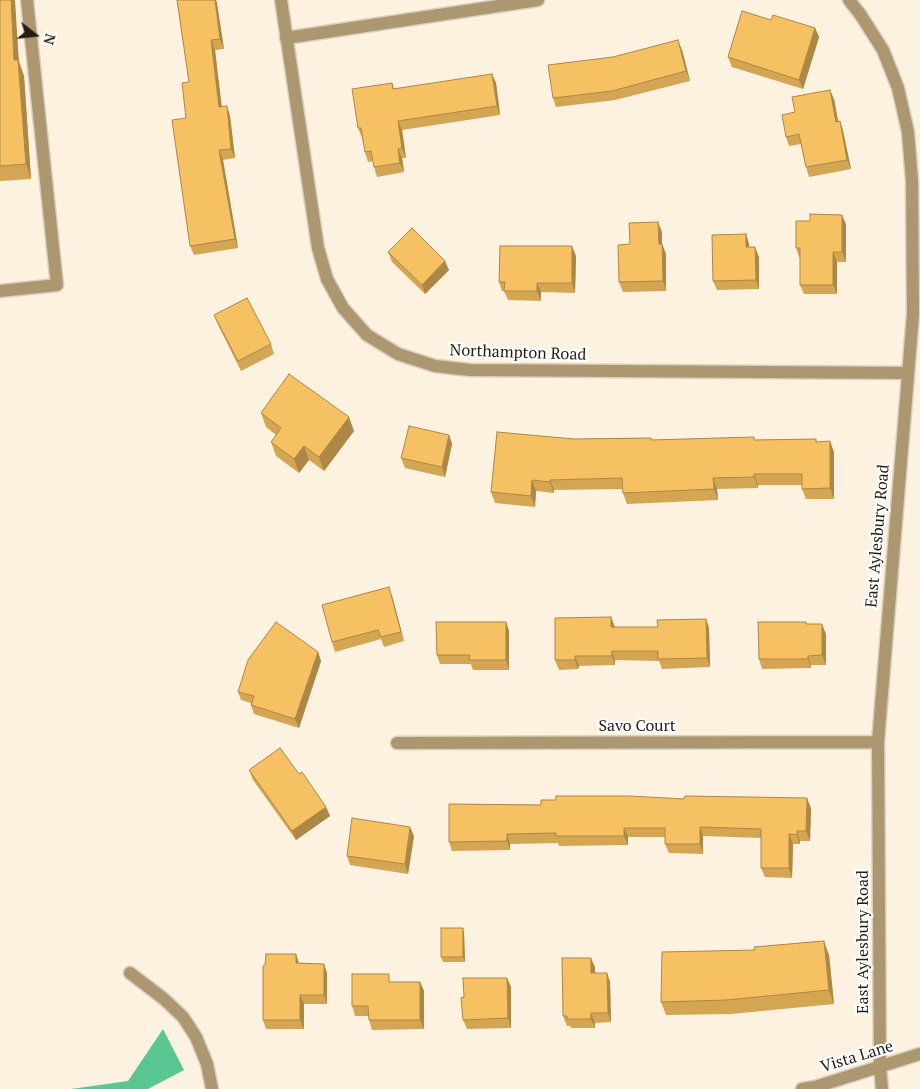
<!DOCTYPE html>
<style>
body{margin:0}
#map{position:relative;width:920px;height:1089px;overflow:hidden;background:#fdf2df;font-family:"PT Serif",serif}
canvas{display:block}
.north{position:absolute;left:10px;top:10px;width:50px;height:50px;-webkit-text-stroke:4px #fff;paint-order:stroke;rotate:106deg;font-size:14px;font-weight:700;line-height:20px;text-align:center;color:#231c11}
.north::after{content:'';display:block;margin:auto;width:18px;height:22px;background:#231c11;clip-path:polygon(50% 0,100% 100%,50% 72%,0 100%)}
</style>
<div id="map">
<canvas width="920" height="1089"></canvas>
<div class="north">N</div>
</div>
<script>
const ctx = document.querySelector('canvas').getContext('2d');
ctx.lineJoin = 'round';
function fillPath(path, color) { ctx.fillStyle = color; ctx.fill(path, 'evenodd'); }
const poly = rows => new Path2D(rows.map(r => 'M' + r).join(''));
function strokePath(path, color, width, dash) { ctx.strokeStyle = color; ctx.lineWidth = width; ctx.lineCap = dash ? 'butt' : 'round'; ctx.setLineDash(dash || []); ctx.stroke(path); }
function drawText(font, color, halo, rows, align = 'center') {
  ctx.font = font + ' "PT Serif",serif'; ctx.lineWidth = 4.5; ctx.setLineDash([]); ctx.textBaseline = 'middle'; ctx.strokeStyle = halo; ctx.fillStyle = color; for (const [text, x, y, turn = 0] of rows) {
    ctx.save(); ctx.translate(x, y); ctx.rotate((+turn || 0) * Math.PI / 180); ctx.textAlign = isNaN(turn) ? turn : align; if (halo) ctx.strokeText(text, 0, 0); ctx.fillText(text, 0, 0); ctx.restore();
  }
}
fillPath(poly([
 [163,1029,184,1070,148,1089,71,1089,128,1081]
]), '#5ac792');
const lane = poly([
 [0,291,57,285,27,0],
 [130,973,164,999,183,1017,196,1037,207,1064,212,1089]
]);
const street = poly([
 [281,0,318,248,327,279,343,308,367,335,398,354,435,366,470,370,908,373],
 [849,0,860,14,883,50,898,88,908,132,912,181,913,314,878,742,880,1067,882,1089],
 [286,38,538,0],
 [397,743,878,742],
 [802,1089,815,1087,920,1054]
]);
strokePath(lane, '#dad0be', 15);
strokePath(street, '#dad0be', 15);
strokePath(lane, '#ac9771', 12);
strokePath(street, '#ac9771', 12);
fillPath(poly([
 [0,0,24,76,31,179,0,181],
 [177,0,216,0,224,49,215,50,221,106,227,106,230,116,235,158,223,160,238,248,194,255,190,246,186,118,189,82],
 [771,20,815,28,819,37,803,89,732,67,728,57],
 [682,50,690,81,615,100,556,107,553,98],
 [492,74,496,83,500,115,402,130,406,158,402,158,404,172,377,177,374,167,373,161,368,162,365,152,362,138,358,128,392,83,394,89],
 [834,99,838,122,840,121,843,131,851,169,809,177,806,167,801,144,789,146,786,137,795,112],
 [846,224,846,262,837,262,837,294,804,294,800,285,800,257,799,257,796,248],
 [662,232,662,244,666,254,666,291,623,292,619,282,630,244],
 [746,234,749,244,749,247,759,257,759,289,717,290,713,281],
 [388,252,449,270,425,294,392,262],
 [576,256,575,293,541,292,541,301,508,300,504,291,502,291,499,282],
 [214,315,271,344,274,354,241,371,218,325],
 [261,413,354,431,324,471,309,460,299,473,276,456,271,442,276,435,266,427],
 [449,435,452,444,445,477,405,468,401,458],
 [651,438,651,440,755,440,816,439,817,442,834,452,834,499,806,499,802,489,802,485,758,485,758,488,717,489,718,500,627,504,623,493,623,489,554,490,554,493,536,491,535,507,495,503,491,492,574,439],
 [392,596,404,641,384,647,381,639,335,652,332,642],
 [706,619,709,628,710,667,662,669,659,661,615,660,615,665,579,666,578,669,559,670,555,660,615,627,658,627],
 [506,622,509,631,509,670,473,670,471,664,440,664,437,655],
 [806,622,807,624,826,634,826,665,811,665,811,668,762,669,759,659],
 [318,652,321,661,299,728,254,714,251,705,251,703,241,700,238,692],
 [249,770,299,774,326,807,330,816,296,840,253,780],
 [449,804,811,808,810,841,800,841,800,844,793,844,792,878,765,877,761,868,761,838,703,836,703,854,669,853,665,844,665,837,628,837,628,845,559,846,558,843,510,844,510,850,452,851,449,842],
 [414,836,408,874,350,865,347,856],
 [463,928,464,933,465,962,443,962,441,957],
 [829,955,834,1004,731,1014,666,1015,661,1002],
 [299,963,324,964,327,973,327,1004,304,1004,304,1029,266,1029,263,1020],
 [595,967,595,973,607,973,610,982,611,1022,595,1023,595,1028,571,1028,570,1026,567,1026,563,1016],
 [507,978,511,987,511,1028,467,1029,463,1020,464,997],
 [392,982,420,982,424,991,424,1029,372,1030,369,1020,369,1016,355,1016,352,1006]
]), '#d4a654');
fillPath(poly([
 [11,0,15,0,19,63,24,76,31,179,26,164,14,60],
 [215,0,216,0,217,3,224,49,220,39],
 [815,28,819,37,803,89,799,80],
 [211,40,215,50,223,116,219,107],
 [678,40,682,50,690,81,686,71],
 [492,74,496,83,500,115,497,106],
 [830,90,834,99,840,131,836,122],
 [227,106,230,116,235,158,231,149],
 [398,121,402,130,406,158,402,148],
 [840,121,843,131,851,169,847,160],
 [398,149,402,158,404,172,400,163],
 [219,150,223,160,238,248,235,239],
 [842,215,846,224,846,262,842,252],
 [658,222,662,232,662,254,659,244],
 [746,234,749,244,749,257,746,247],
 [662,244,666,254,666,291,663,281],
 [572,246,576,256,575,293,572,283],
 [755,247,759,257,759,289,756,280],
 [833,252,837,262,837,294,833,285],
 [445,261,449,270,425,294,422,285],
 [537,283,541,292,541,301,537,291],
 [349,417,354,431,324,471,319,457],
 [449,435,452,444,445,477,442,467],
 [830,441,834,452,834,499,830,488],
 [304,446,309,460,299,473,294,459],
 [754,474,758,485,758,488,754,477],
 [713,478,717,489,718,500,714,489],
 [532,480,536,491,535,507,531,496],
 [550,480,554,490,554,493,550,482],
 [389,587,392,596,404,641,401,632],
 [611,617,615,627,611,627],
 [706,619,709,628,710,667,707,658],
 [506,622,509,631,509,670,506,660],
 [822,624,826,634,826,665,822,655],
 [612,651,615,660,615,665,612,656],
 [318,652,321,661,299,728,295,719],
 [575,656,579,666,578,669,575,660],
 [808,656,811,665,811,668,808,659],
 [807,798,811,808,810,841,806,831],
 [326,807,330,816,296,840,292,831],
 [410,827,414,836,408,874,405,864],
 [700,827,703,836,703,854,700,844],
 [624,828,628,837,628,845,624,836],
 [797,831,800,841,800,844,797,835],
 [507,834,510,844,510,850,507,841],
 [789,834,793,844,792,878,789,868],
 [463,928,464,933,465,962,463,957],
 [824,941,829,955,834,1004,829,990],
 [296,954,299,963,296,963],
 [591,958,595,967,595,982,591,973],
 [324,964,327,973,327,1004,324,995],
 [607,973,610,982,611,1022,608,1013],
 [507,978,511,987,511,1028,508,1018],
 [420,982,424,991,424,1029,420,1020],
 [300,995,304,1004,304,1029,300,1020],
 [591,1013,595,1023,595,1028,591,1019]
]), '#ac8745');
const building = poly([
 [0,0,11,0,14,60,18,60,26,164,0,166,0,0],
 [177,0,215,0,220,39,211,40,219,107,227,106,231,149,219,150,235,239,190,246,172,120,186,118,182,83,189,82,177,0],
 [742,11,771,20,773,15,815,28,799,80,728,57,742,11],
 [678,40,686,71,612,91,553,98,548,65,613,57,678,40],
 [492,74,497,106,398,121,402,148,398,149,400,163,374,167,371,151,365,152,361,128,358,128,352,89,392,83,393,89,492,74],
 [830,90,836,122,840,121,847,160,806,167,799,134,786,137,782,115,795,112,792,97,830,90],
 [810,214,842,215,842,252,833,252,833,285,800,285,800,248,796,248,796,221,810,221,810,214],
 [658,222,659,244,662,244,663,281,619,282,618,245,630,244,629,223,658,222],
 [412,228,445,261,422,285,388,252,412,228],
 [746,234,746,247,755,247,756,280,713,281,712,235,746,234],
 [500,246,572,246,572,283,537,283,537,291,504,291,505,282,499,282,500,246],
 [247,298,271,344,238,361,214,315,247,298],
 [289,374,349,417,319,457,304,446,294,459,271,442,281,428,261,413,289,374],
 [409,426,449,435,442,467,401,458,409,426],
 [497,432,574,439,651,438,651,440,754,437,754,440,816,439,816,442,830,441,830,488,802,489,802,474,754,474,754,477,713,478,714,489,623,493,622,478,550,480,550,482,532,480,531,496,491,492,497,432],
 [389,587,401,632,381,637,378,630,332,642,322,605,389,587],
 [611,617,611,627,658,627,657,620,706,619,707,658,658,659,658,651,612,651,612,656,575,656,575,660,555,660,555,618,611,617],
 [276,622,318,652,295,719,251,705,254,696,238,692,248,660,276,622],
 [436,622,506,622,506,660,469,660,470,655,437,655,436,622],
 [758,622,806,622,806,624,822,624,822,655,808,656,808,659,759,659,758,622],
 [280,748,299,774,302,772,326,807,292,831,249,770,280,748],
 [556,796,630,796,684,799,685,796,807,798,806,831,797,831,797,835,789,834,789,868,761,868,761,829,700,827,700,844,665,844,665,828,624,828,624,836,556,836,556,833,507,834,507,841,449,842,449,804,541,805,541,800,556,800,556,796],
 [352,818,410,827,405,864,347,856,352,818],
 [441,928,463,928,463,957,441,957,441,928],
 [824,941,829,990,726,1000,661,1002,662,952,755,950,754,947,824,941],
 [266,954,296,954,296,963,324,964,324,995,300,995,300,1020,263,1020,263,966,265,965,266,954],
 [562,958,591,958,591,973,607,973,608,1013,591,1013,591,1019,567,1019,567,1016,563,1016,562,958],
 [352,974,389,974,389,982,420,982,420,1020,369,1020,368,1006,352,1006,352,974],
 [463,978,507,978,508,1018,463,1020,461,998,464,997,463,978]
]);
fillPath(building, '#f6c162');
strokePath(building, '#ac8745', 1);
drawText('16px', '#231c11', '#fff', [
 ["Northampton Road",518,353,2],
 ["East Aylesbury Road",878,536,-85],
 ["Savo Court",637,726],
 ["East Aylesbury Road",863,942,-90],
 ["Vista Lane",857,1057,-17]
]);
</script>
